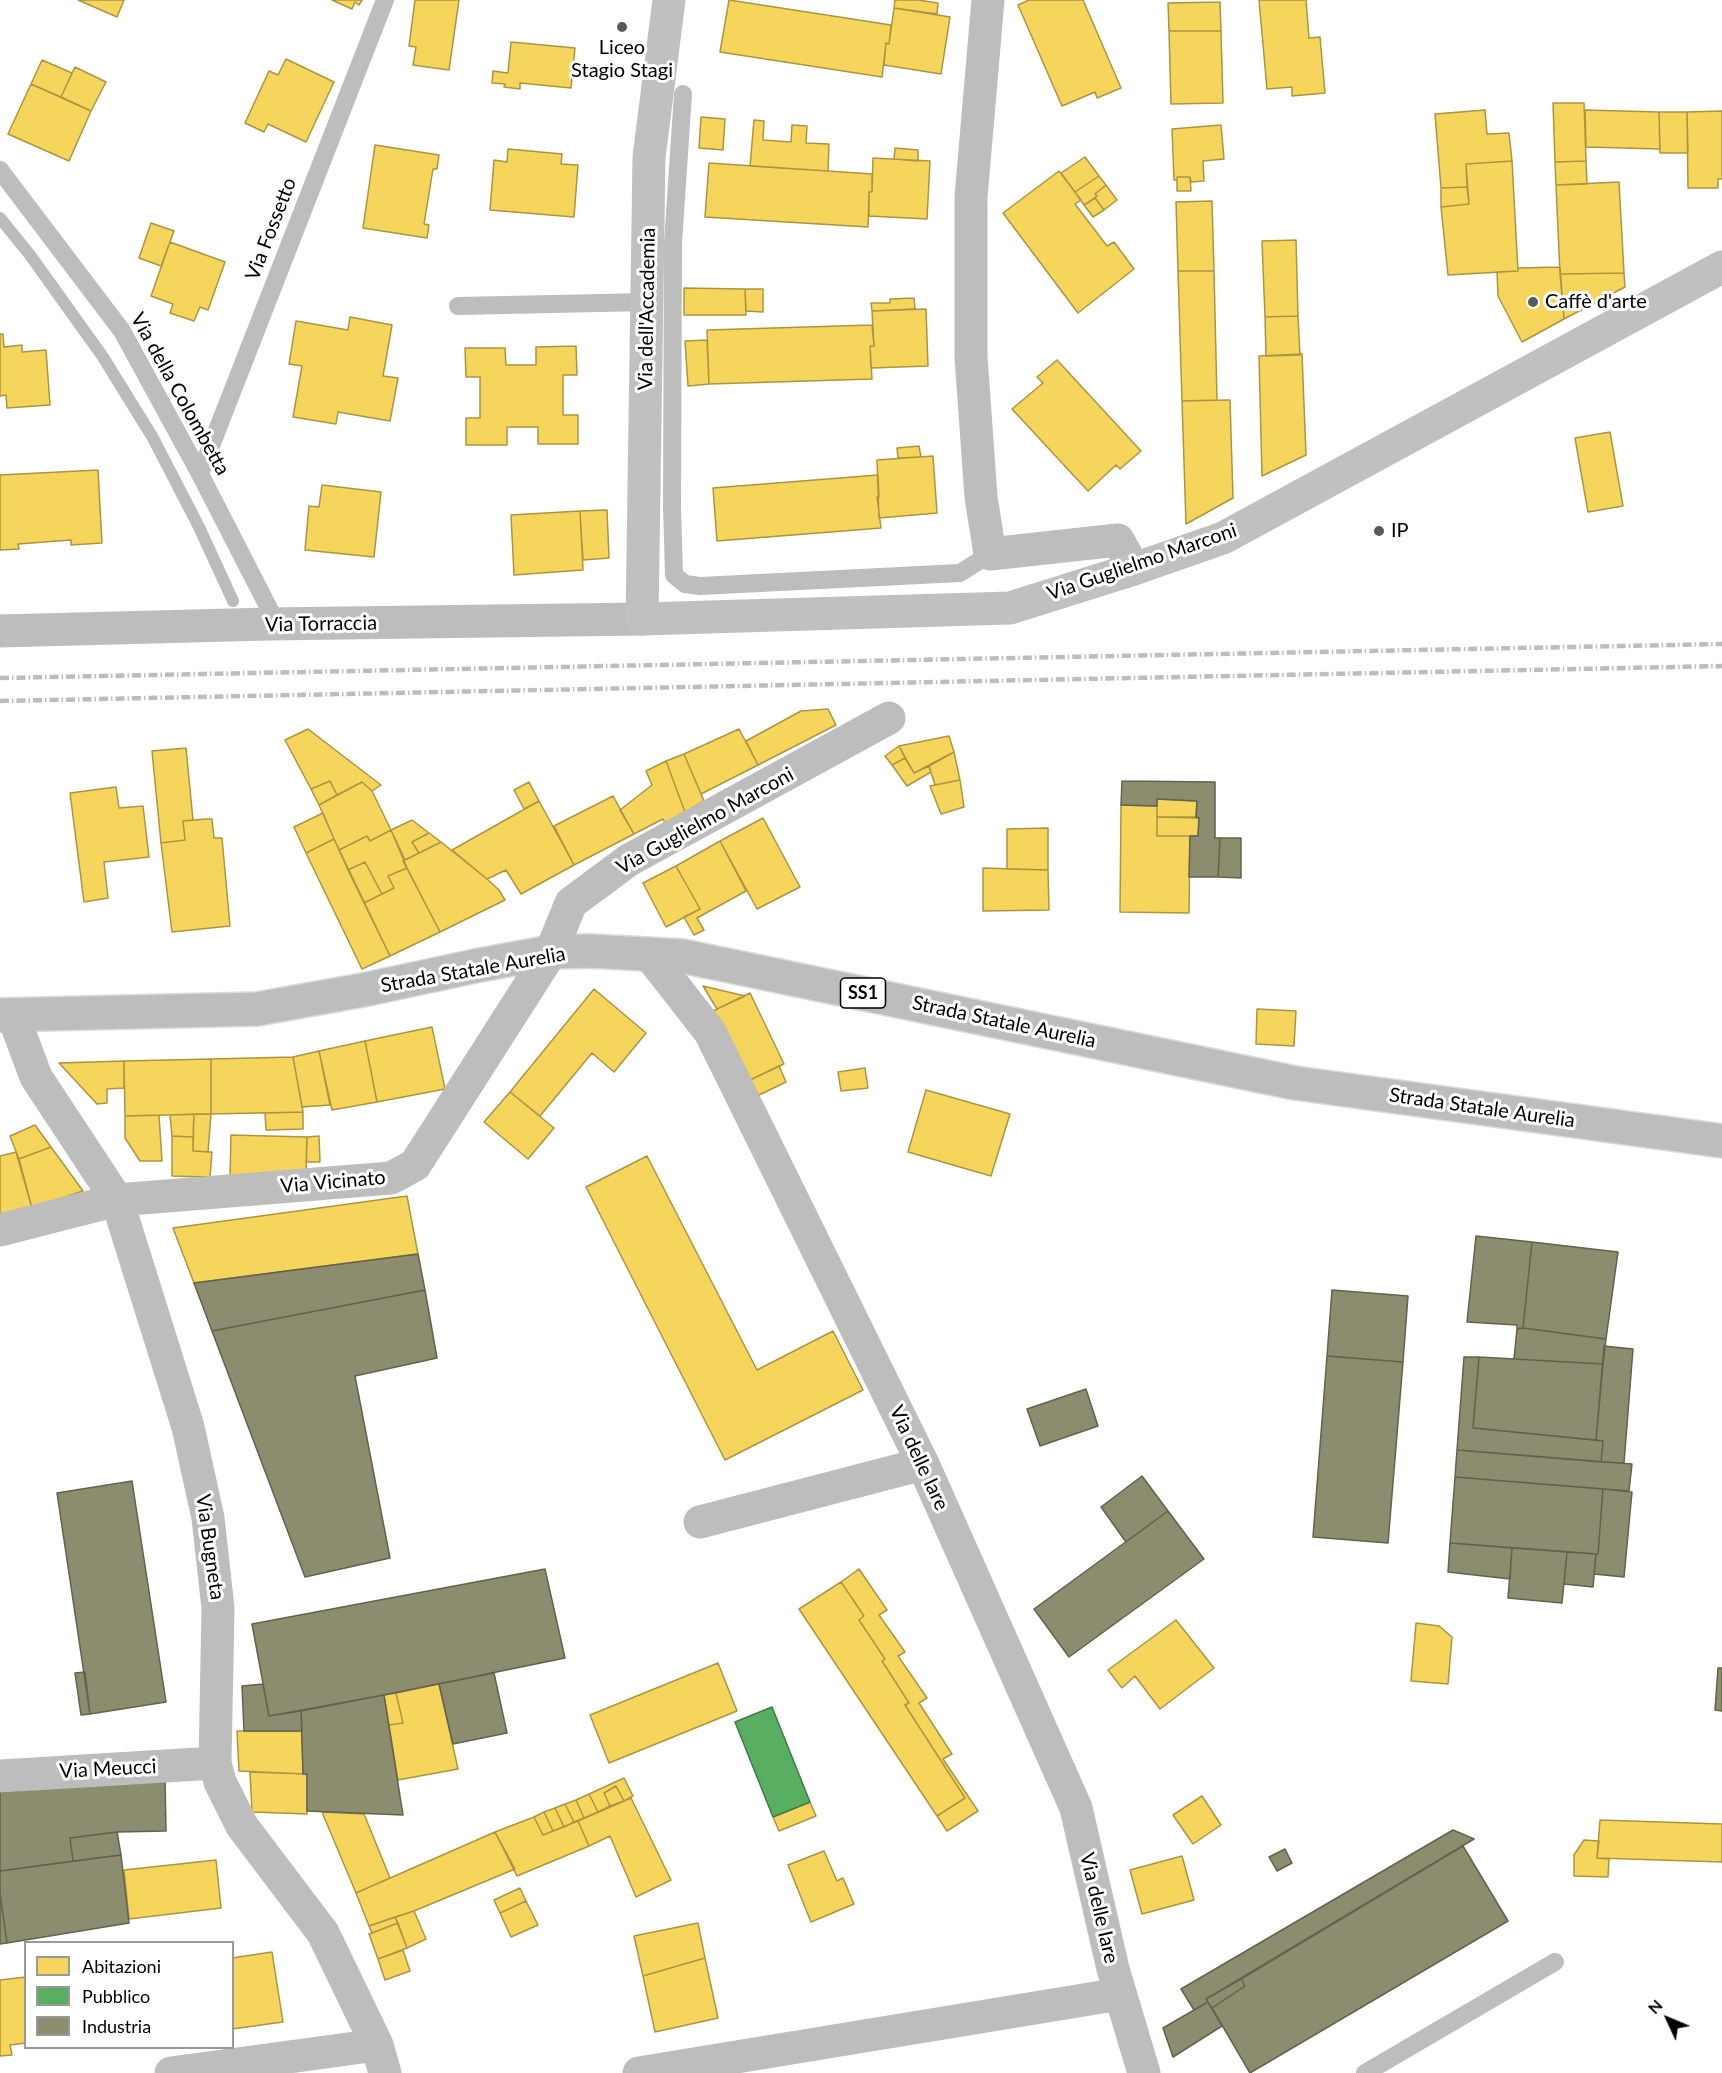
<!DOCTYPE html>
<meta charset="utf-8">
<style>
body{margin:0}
#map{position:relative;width:1722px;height:2073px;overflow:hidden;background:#fff;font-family:Lato,sans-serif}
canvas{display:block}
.legend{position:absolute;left:24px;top:1941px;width:210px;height:108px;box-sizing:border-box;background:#fff;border:2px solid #999;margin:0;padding:8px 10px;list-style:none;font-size:18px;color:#000}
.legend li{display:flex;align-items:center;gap:12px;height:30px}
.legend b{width:30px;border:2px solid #999}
.north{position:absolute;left:1638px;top:1989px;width:60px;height:60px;-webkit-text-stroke:4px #fff;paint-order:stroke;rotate:314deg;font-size:16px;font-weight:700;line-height:24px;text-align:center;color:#000}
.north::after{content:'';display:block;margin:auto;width:21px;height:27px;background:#000;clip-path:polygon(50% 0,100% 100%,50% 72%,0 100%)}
</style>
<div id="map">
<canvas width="1722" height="2073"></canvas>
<ul class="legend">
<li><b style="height:16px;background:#f6d55c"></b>Abitazioni</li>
<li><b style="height:16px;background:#5aae61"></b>Pubblico</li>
<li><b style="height:16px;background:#8c8c6e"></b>Industria</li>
</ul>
<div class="north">N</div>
</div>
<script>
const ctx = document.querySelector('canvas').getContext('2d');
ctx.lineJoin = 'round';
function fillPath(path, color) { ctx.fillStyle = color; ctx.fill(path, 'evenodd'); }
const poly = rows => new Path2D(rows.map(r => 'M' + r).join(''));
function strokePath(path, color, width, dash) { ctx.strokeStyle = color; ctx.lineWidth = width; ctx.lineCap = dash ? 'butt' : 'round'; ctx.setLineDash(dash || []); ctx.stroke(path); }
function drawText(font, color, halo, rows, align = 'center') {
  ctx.font = font + ' Lato,sans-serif'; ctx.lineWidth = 6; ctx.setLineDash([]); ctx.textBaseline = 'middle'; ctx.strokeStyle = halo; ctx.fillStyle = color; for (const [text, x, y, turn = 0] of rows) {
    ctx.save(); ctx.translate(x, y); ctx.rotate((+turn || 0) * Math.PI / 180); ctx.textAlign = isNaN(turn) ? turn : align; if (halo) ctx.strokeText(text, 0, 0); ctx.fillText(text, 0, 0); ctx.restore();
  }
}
const homes = poly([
 [78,0,124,0,117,17,78,0],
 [332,0,362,0,359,5,355,2,352,9,332,0],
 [415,0,459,0,449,70,413,65,416,47,409,46,415,0],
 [729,0,891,25,889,44,886,43,882,77,720,52,729,0],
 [895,0,918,0,938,3,937,14,894,8,895,0],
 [1029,0,1083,0,1121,88,1097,98,1095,92,1062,106,1018,5,1029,0],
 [1259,0,1306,0,1309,38,1320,37,1325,93,1292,96,1292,87,1267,89,1259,0],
 [1220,2,1221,31,1169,31,1168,3,1220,2],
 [894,8,950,17,941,74,884,65,886,43,889,44,894,8],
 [1169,31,1221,31,1223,103,1171,104,1169,31],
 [511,42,575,48,571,88,520,83,520,89,504,87,505,84,492,83,493,71,508,73,511,42],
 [286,59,334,82,306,142,268,124,264,132,245,123,269,71,278,75,286,59],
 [42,60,72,73,61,97,31,84,42,60],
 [75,67,106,82,91,111,61,97,75,67],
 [31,84,91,111,69,161,8,134,31,84],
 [1553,103,1584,103,1586,161,1555,162,1553,103],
 [1485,110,1487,134,1509,133,1512,161,1466,164,1467,187,1441,188,1435,114,1485,110],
 [1585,110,1659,112,1660,149,1586,147,1585,110],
 [1722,111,1722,179,1718,179,1718,188,1688,188,1687,112,1722,111],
 [1659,112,1687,112,1688,153,1660,153,1659,112],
 [701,117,725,119,723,150,699,148,701,117],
 [754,120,764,121,763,140,791,142,792,125,807,126,806,143,829,144,828,171,750,166,754,120],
 [1221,125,1224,159,1203,161,1204,181,1191,182,1190,177,1177,177,1177,180,1174,180,1172,129,1221,125],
 [375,145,439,155,437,169,433,169,424,224,429,225,427,238,363,228,375,145],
 [895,148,918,150,918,161,894,159,895,148],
 [508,149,562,154,561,164,578,165,574,217,490,210,494,160,507,162,508,149],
 [1085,157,1099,176,1075,192,1061,173,1085,157],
 [873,158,930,161,927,219,869,216,869,192,872,192,873,158],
 [1512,161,1518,271,1448,275,1441,207,1469,204,1466,164,1512,161],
 [1586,161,1587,184,1556,185,1555,162,1586,161],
 [709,163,872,174,872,192,869,192,868,227,705,217,709,163],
 [1059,171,1081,200,1075,204,1107,246,1114,242,1134,269,1078,313,1003,213,1059,171],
 [1099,176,1106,185,1095,194,1097,196,1084,205,1075,192,1099,176],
 [1177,177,1190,177,1191,191,1177,191,1177,177],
 [1619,182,1624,273,1560,274,1556,185,1619,182],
 [1106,185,1117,200,1104,210,1095,198,1097,196,1095,194,1106,185],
 [1467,187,1469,204,1441,207,1441,188,1467,187],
 [1095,198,1104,210,1093,217,1084,205,1095,198],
 [1212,201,1214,271,1178,271,1176,202,1212,201],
 [151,223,174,231,161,266,139,258,151,223],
 [1296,240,1298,316,1265,317,1262,241,1296,240],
 [170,242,225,262,208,310,200,307,194,321,170,313,173,304,151,296,170,242],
 [1560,267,1564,319,1522,342,1498,296,1497,272,1518,271,1518,268,1560,267],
 [1178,271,1214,271,1217,400,1182,401,1178,271],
 [1624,273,1625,287,1564,319,1560,274,1624,273],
 [684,288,745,289,746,315,684,315,684,288],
 [745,289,763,289,763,312,746,311,745,289],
 [914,298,915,309,872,311,871,303,890,303,890,299,914,298],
 [926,309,928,366,871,368,870,346,874,346,872,311,926,309],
 [1298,316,1300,355,1266,356,1265,317,1298,316],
 [350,317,392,325,383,376,398,378,390,421,338,412,336,424,293,417,302,366,289,364,296,321,348,330,350,317],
 [872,325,874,346,870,346,872,379,709,384,707,330,872,325],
 [0,334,3,334,4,347,22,345,22,352,46,350,50,405,7,408,6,395,0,396,0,334],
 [707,340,709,384,688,386,685,341,707,340],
 [576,346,577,375,563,375,563,415,578,415,578,444,538,444,538,427,507,427,507,445,466,445,466,418,480,418,480,377,466,377,465,348,505,348,506,365,536,365,536,347,576,346],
 [1302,354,1306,455,1262,476,1259,356,1302,354],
 [1057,360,1141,451,1120,469,1116,465,1088,491,1012,409,1043,383,1037,377,1057,360],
 [1228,400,1230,400,1233,498,1186,524,1182,401,1228,400],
 [1610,432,1623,506,1588,512,1575,438,1610,432],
 [919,446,921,457,898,458,897,448,919,446],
 [933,456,937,513,879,518,877,460,933,456],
 [98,470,102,543,71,545,71,540,18,544,19,549,0,550,0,475,98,470],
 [878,475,879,497,877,497,881,528,717,541,713,488,878,475],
 [322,485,381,492,374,557,305,550,309,506,319,507,322,485],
 [607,510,609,558,583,560,580,511,607,510],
 [580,511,583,570,514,575,511,515,580,511],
 [828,709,836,725,758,765,746,741,801,711,828,709],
 [308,729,381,785,372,791,362,782,337,795,330,781,311,789,285,740,308,729],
 [739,729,758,765,701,794,684,754,739,729],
 [949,736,954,752,914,773,899,746,949,736],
 [899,746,905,758,892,765,885,756,899,746],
 [186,748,193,820,183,821,185,840,161,843,152,751,186,748],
 [954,752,960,780,935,785,929,766,954,752],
 [684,754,704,801,685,812,666,761,684,754],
 [905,758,914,773,929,766,931,772,907,786,892,765,905,758],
 [666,761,685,812,665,823,663,819,634,834,620,810,652,785,646,771,666,761],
 [960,780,964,807,941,814,930,786,960,780],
 [330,781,337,795,319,805,311,789,330,781],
 [362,782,372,791,391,830,370,841,367,836,339,850,319,805,362,782],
 [529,782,539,801,524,809,514,790,529,782],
 [116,787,119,808,143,806,149,857,104,862,108,898,84,902,70,793,116,787],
 [613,796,634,834,574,865,554,826,613,796],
 [1157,799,1197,801,1196,817,1157,817,1157,799],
 [539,801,574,865,521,894,506,870,487,879,452,850,539,801],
 [1121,805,1157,806,1157,836,1190,836,1189,913,1120,912,1121,805],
 [323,813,334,839,306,853,294,827,323,813],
 [1157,817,1199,818,1198,836,1157,836,1157,817],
 [763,818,800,887,757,909,720,841,763,818],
 [206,819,212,819,214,838,222,838,230,926,172,932,161,843,185,840,183,821,206,819],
 [412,820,429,833,412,842,419,853,405,860,391,830,412,820],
 [1048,828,1048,870,1007,869,1007,829,1048,828],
 [391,830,407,868,388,876,394,888,382,894,365,862,348,870,339,850,367,836,370,841,391,830],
 [429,833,441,842,419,853,412,842,429,833],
 [334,839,390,956,362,969,306,853,334,839],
 [720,841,746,891,697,918,704,930,694,935,684,917,700,909,676,866,720,841],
 [441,842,487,879,499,890,505,900,440,932,403,861,441,842],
 [365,862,382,894,364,903,348,870,365,862],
 [676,866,700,909,666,927,643,883,676,866],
 [407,868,440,932,390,956,364,903,394,888,388,876,407,868],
 [983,868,1048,870,1049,910,983,911,983,868],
 [703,986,745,996,717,1009,703,986],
 [594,989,646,1033,614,1072,592,1053,540,1116,510,1092,594,989],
 [750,993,784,1064,748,1081,713,1011,750,993],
 [1257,1009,1296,1011,1294,1046,1256,1044,1257,1009],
 [432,1027,445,1089,377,1102,365,1041,432,1027],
 [365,1041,377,1102,332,1110,319,1051,365,1041],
 [319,1051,330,1105,302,1107,293,1057,319,1051],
 [293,1057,303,1112,211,1114,211,1059,293,1057],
 [211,1059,211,1114,125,1116,124,1061,211,1059],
 [124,1061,124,1088,107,1089,107,1103,97,1104,59,1063,124,1061],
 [779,1066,786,1082,755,1097,748,1081,779,1066],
 [865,1068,868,1088,841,1091,838,1072,865,1068],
 [926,1090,1010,1114,991,1176,908,1152,926,1090],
 [510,1092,554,1128,528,1159,484,1122,510,1092],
 [303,1112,303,1129,266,1130,265,1113,303,1112],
 [194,1114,193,1137,172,1136,170,1115,194,1114],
 [194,1114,211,1114,208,1152,193,1151,194,1114],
 [159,1115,162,1161,140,1161,125,1138,125,1116,159,1115],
 [35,1125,51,1147,19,1159,10,1136,35,1125],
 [231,1135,307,1137,306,1176,230,1176,231,1135],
 [172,1136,193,1137,193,1151,212,1152,210,1177,172,1176,172,1136],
 [319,1136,320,1162,306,1162,307,1137,319,1136],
 [51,1147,83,1191,32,1208,19,1159,51,1147],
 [16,1152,32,1208,0,1217,0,1156,16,1152],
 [647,1156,757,1370,833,1331,863,1390,725,1460,586,1187,647,1156],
 [407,1196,418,1254,194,1283,173,1228,407,1196],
 [859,1569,887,1610,879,1615,905,1652,898,1656,927,1698,919,1703,952,1754,943,1759,978,1811,947,1831,937,1816,965,1798,905,1705,909,1703,882,1661,885,1659,859,1620,864,1616,841,1582,859,1569],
 [841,1582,864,1616,859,1620,885,1659,882,1661,909,1703,905,1705,965,1798,937,1816,799,1609,841,1582],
 [1176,1620,1214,1668,1160,1709,1135,1676,1122,1688,1108,1670,1176,1620],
 [1416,1623,1439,1626,1452,1637,1448,1684,1411,1681,1416,1623],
 [718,1663,737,1711,609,1763,590,1715,718,1663],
 [439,1684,458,1769,398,1780,389,1725,403,1723,396,1693,439,1684],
 [396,1693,403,1723,389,1725,384,1695,396,1693],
 [237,1731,302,1731,303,1774,239,1771,237,1731],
 [250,1772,307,1774,307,1814,252,1812,250,1772],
 [624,1778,633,1796,624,1801,616,1786,604,1793,610,1806,598,1812,589,1794,624,1778],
 [616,1786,624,1801,610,1806,604,1793,616,1786],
 [589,1794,598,1812,584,1818,576,1800,589,1794],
 [1202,1796,1221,1825,1193,1844,1173,1815,1202,1796],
 [631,1798,671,1880,636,1897,610,1836,589,1846,578,1821,631,1798],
 [576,1800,584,1818,574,1822,565,1804,576,1800],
 [810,1802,816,1816,779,1831,773,1817,810,1802],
 [565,1804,574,1822,564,1827,555,1808,565,1804],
 [555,1808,564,1827,553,1831,544,1812,555,1808],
 [322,1812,364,1814,390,1878,356,1893,322,1812],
 [544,1812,553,1831,543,1835,534,1817,544,1812],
 [534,1817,543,1835,578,1821,589,1846,517,1876,495,1832,534,1817],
 [1600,1820,1722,1824,1722,1862,1597,1858,1600,1820],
 [495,1832,515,1869,414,1911,369,1926,356,1893,495,1832],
 [1584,1840,1599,1841,1597,1858,1609,1859,1608,1877,1574,1876,1574,1855,1584,1840],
 [824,1851,837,1881,843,1878,854,1904,811,1922,788,1865,824,1851],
 [1182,1856,1194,1900,1142,1914,1130,1870,1182,1856],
 [216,1860,221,1908,129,1919,124,1870,216,1860],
 [520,1888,526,1901,500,1913,494,1900,520,1888],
 [526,1901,538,1925,511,1937,500,1913,526,1901],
 [414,1911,426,1939,407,1948,395,1917,414,1911],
 [395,1917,398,1923,372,1933,369,1926,395,1917],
 [398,1923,407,1948,378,1959,369,1934,398,1923],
 [698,1923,705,1958,643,1976,634,1936,698,1923],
 [403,1950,410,1971,385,1980,378,1959,403,1950],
 [272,1952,283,2022,232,2029,232,1958,272,1952],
 [705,1958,718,2018,655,2032,643,1976,705,1958],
 [26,1977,26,2043,10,2045,12,2055,0,2056,0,1980,26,1977]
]);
fillPath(homes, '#f6d55c');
strokePath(homes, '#ac9540', 1.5);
const public = poly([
 [772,1707,810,1802,773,1817,735,1722,772,1707]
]);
fillPath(public, '#5aae61');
strokePath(public, '#3f7a44', 1.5);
const industry = poly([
 [1122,781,1215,782,1215,838,1220,838,1218,877,1189,877,1190,836,1198,836,1199,818,1196,817,1197,801,1157,799,1157,806,1121,805,1122,781],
 [1220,838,1241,838,1241,878,1218,877,1220,838],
 [1476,1236,1532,1242,1523,1328,1517,1329,1517,1325,1467,1322,1476,1236],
 [1532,1242,1618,1252,1606,1339,1523,1328,1532,1242],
 [418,1254,425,1290,212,1331,194,1283,418,1254],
 [425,1290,437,1358,355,1376,390,1558,305,1577,212,1331,425,1290],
 [1332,1290,1408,1296,1403,1362,1327,1356,1332,1290],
 [1523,1328,1606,1339,1603,1364,1514,1359,1517,1329,1523,1328],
 [1604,1346,1633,1349,1624,1463,1601,1462,1603,1441,1596,1440,1604,1346],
 [1327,1356,1403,1362,1388,1543,1313,1537,1327,1356],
 [1464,1357,1479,1357,1473,1428,1603,1441,1601,1462,1457,1450,1464,1357],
 [1479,1357,1603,1364,1596,1440,1473,1428,1479,1357],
 [1086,1389,1098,1426,1040,1446,1027,1409,1086,1389],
 [1457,1450,1632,1464,1629,1491,1455,1477,1457,1450],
 [1142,1476,1168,1511,1126,1542,1101,1507,1142,1476],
 [1455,1477,1603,1489,1598,1554,1450,1543,1455,1477],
 [132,1481,166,1702,90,1714,57,1493,132,1481],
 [1603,1489,1632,1492,1624,1577,1594,1574,1596,1554,1598,1554,1603,1489],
 [1168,1511,1204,1559,1069,1657,1034,1609,1168,1511],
 [1450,1543,1512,1548,1510,1579,1448,1572,1450,1543],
 [1512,1548,1567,1552,1562,1603,1508,1598,1512,1548],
 [1567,1552,1596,1554,1593,1587,1564,1584,1567,1552],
 [545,1569,565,1658,384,1695,269,1716,252,1624,545,1569],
 [1718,1668,1722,1668,1722,1711,1715,1710,1718,1668],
 [85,1672,90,1714,81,1715,75,1673,85,1672],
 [494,1673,507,1733,453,1744,439,1684,494,1673],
 [263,1684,269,1716,301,1711,302,1731,244,1731,242,1686,263,1684],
 [384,1695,403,1815,307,1811,307,1774,303,1774,301,1711,384,1695],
 [165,1779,166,1831,117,1832,70,1838,73,1861,0,1871,0,1792,165,1779],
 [1453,1830,1474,1839,1206,1999,1208,2002,1194,2010,1181,1989,1453,1830],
 [117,1832,121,1855,73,1861,70,1838,117,1832],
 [1463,1846,1508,1921,1250,2073,1212,2008,1245,1986,1241,1979,1463,1846],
 [1285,1849,1292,1863,1277,1871,1269,1857,1285,1849],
 [121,1855,129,1923,7,1943,0,1893,0,1871,121,1855],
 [0,1893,7,1943,0,1944,0,1893],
 [1241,1979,1245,1986,1212,2008,1206,1999,1241,1979],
 [1208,2002,1222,2026,1173,2057,1163,2028,1208,2002]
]);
fillPath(industry, '#8c8c6e');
strokePath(industry, '#62624d', 1.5);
strokePath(poly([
 [0,218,30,255,103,357,153,438,199,527,233,601]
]), '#bbb', 12);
const primary = poly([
 [0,1015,257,1009,363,990,480,965,551,952,590,951,682,956,1295,1083,1722,1141]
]);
strokePath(primary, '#dbdbdb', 36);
strokePath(poly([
 [683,94,673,243,672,507,674,575,685,584,700,586,960,573,990,554],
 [0,170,122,331,200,474,277,624],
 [458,306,647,302],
 [200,474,385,0],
 [1365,2073,1555,1962]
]), '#bdbdbd', 18);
strokePath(poly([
 [988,0,971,197,971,357,981,497,990,554,1118,540,1134,569],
 [0,631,269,624,642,619],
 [649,954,710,1032,923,1464,1076,1808,1113,1969,1144,2073],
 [13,1015,36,1077,117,1200,188,1427,208,1518,218,1608,215,1763,220,1782,242,1826,323,1933,377,2045,385,2073],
 [0,1230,117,1200,391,1178,415,1165,551,952,571,903,629,860,889,718],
 [700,1522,923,1464],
 [0,1776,215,1763],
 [171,2073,377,2045],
 [639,2073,1120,1994]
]), '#bdbdbd', 33);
strokePath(poly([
 [669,0,649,157,642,619,1010,608,1134,569,1223,538,1722,267]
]), '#c0c0c0', 33);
strokePath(primary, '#bdbdbd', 33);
strokePath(poly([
 [0,678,1722,644],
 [0,701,1722,666]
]), '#bdbdbd', 4.5, [9, 3, 1.5, 3]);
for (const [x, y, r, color] of [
 [622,27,6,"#595959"],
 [1533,302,6,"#595959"],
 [1379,531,6,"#595959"]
]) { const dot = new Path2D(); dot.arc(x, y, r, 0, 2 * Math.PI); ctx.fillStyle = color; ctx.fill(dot); strokePath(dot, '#fff', 2); }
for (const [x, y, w] of [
 [863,993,45]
]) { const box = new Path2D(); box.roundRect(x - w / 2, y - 15, w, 30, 4.5); ctx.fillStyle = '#fff'; ctx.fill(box); strokePath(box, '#000', 1.5); }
drawText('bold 18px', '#000', null, [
 ["SS1",863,993]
]);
drawText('20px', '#000', '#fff', [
 ["Liceo",622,48,"center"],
 ["Stagio Stagi",622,71,"center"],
 ["Caffè d'arte",1545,302],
 ["IP",1391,531]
], 'left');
drawText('20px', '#000', '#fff', [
 ["Via Fossetto",271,229,-69],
 ["Via dell'Accademia",647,309,-89],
 ["Via della Colombetta",180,394,61],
 ["Via Guglielmo Marconi",1142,562,-19],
 ["Via Torraccia",321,624,-1],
 ["Via Guglielmo Marconi",705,821,-29],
 ["Strada Statale Aurelia",473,970,-10],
 ["Strada Statale Aurelia",1004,1022,12],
 ["Strada Statale Aurelia",1482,1108,8],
 ["Via Vicinato",333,1182,-5],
 ["Via delle Iare",919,1458,65],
 ["Via Bugneta",210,1547,82],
 ["Via Meucci",108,1769,-3],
 ["Via delle Iare",1099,1908,77]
]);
</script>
